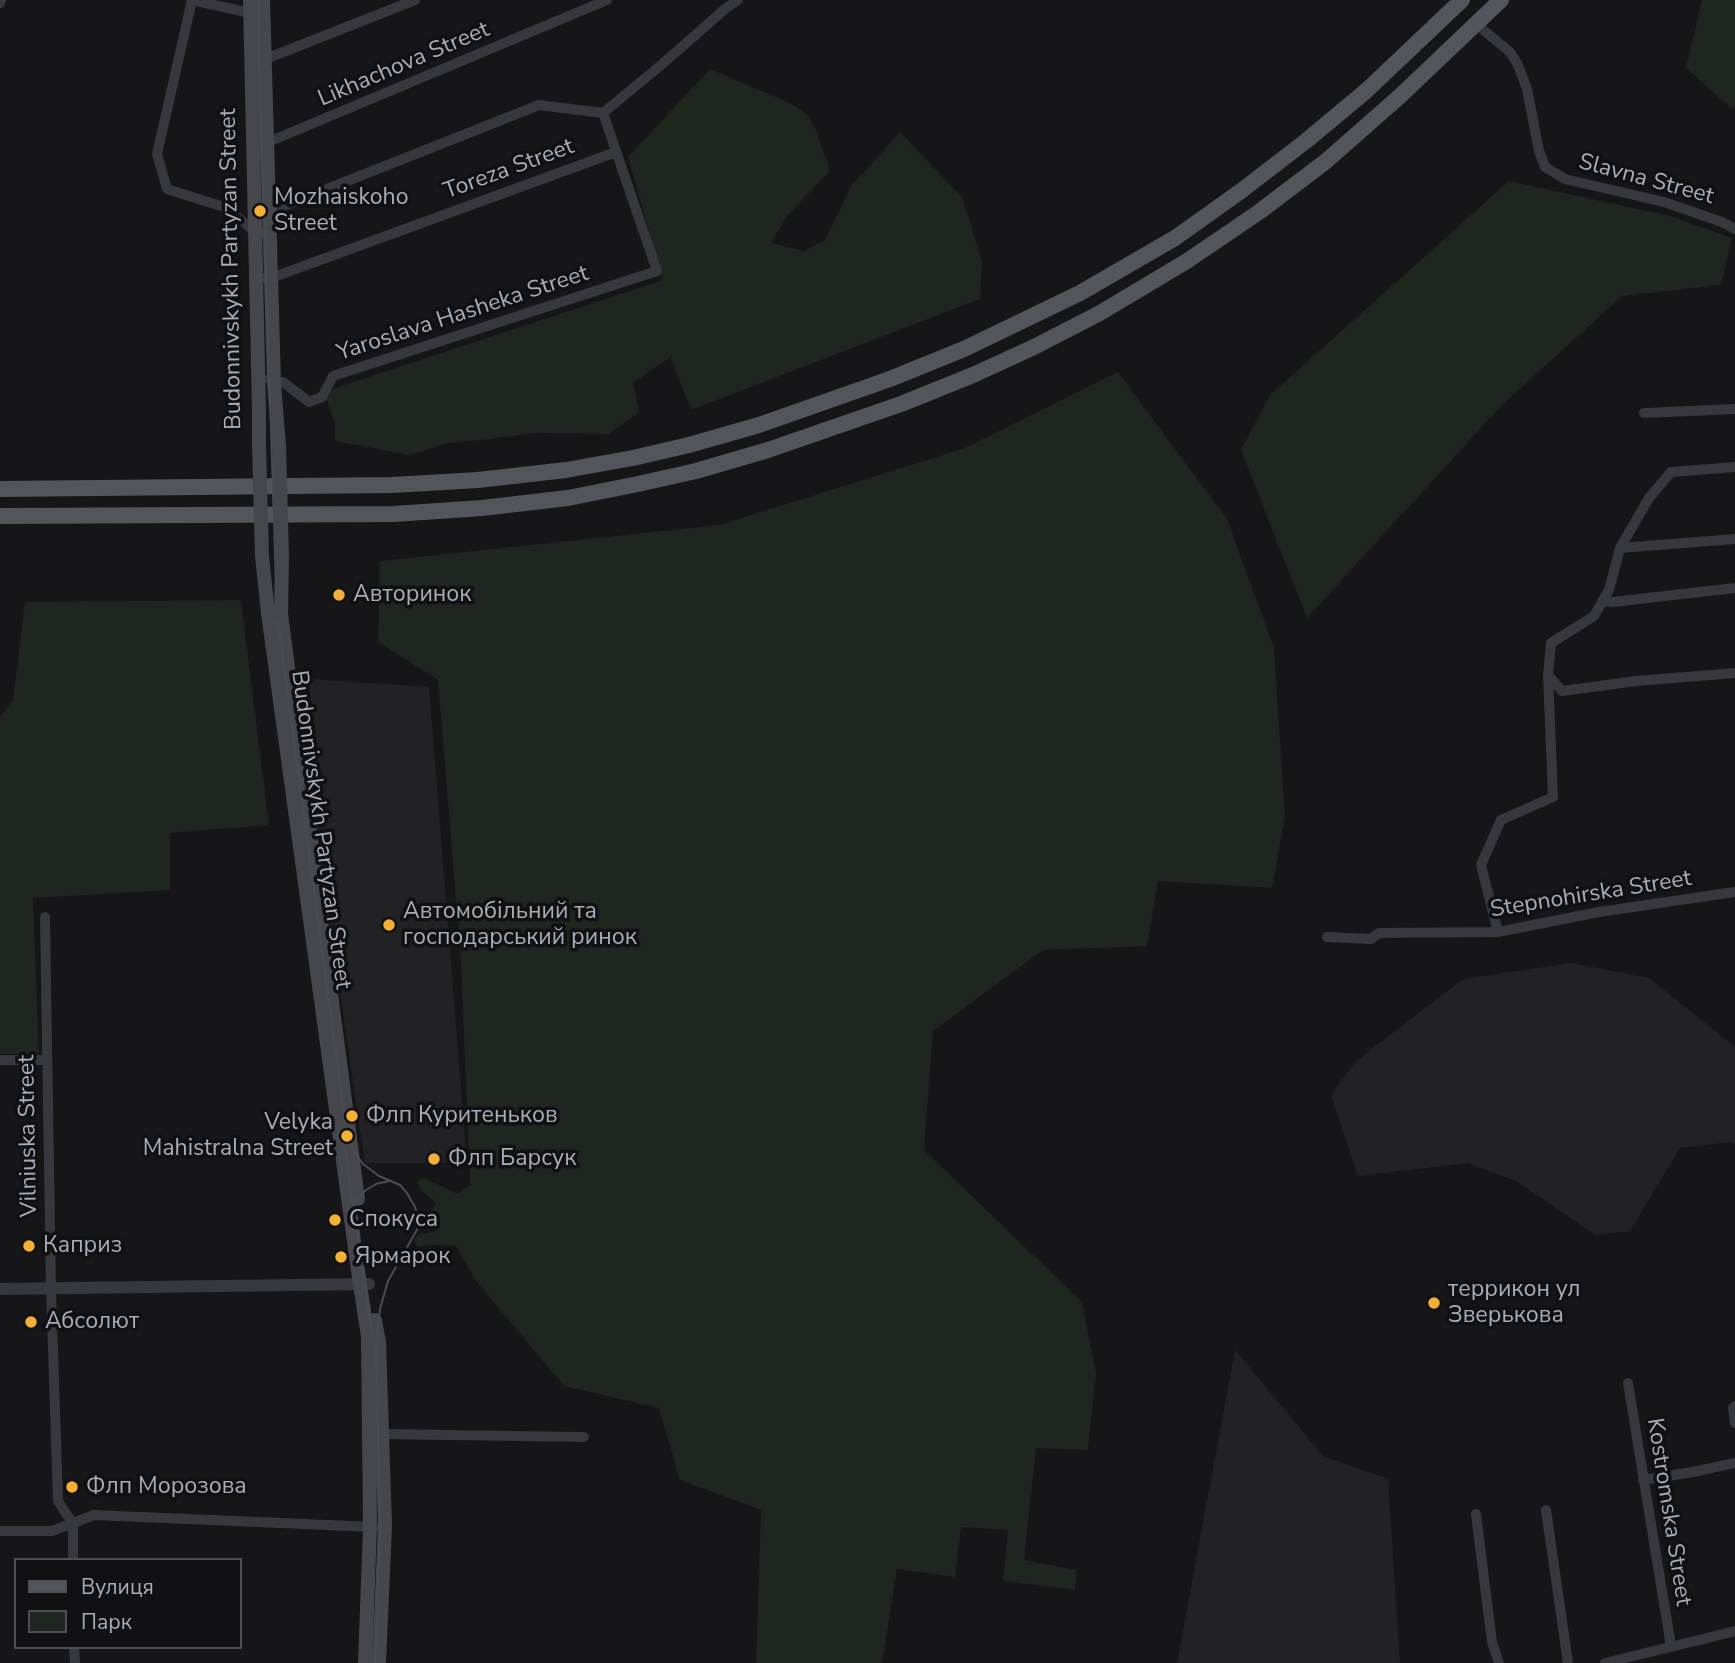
<!DOCTYPE html>
<meta charset="utf-8">
<style>
body{margin:0}
#map{position:relative;width:1735px;height:1663px;overflow:hidden;background:#161618;font-family:"Nunito Sans",sans-serif}
canvas{display:block}
.legend{position:absolute;left:14px;top:1558px;width:228px;height:91px;box-sizing:border-box;background:#111113;border:2px solid #4d4f55;margin:0;padding:9px 12px;list-style:none;font-size:21px;color:#a8adb8}
.legend li{display:flex;align-items:center;gap:14px;height:35px}
.legend b{width:35px;border:2px solid #4d4f55}
</style>
<div id="map">
<canvas width="1735" height="1663"></canvas>
<ul class="legend">
<li><b style="height:9px;background:#53555c"></b>Вулиця</li>
<li><b style="height:19px;background:#1e261f"></b>Парк</li>
</ul>
</div>
<script>
const ctx = document.querySelector('canvas').getContext('2d');
ctx.lineJoin = 'round';
function fillPath(path, color) { ctx.fillStyle = color; ctx.fill(path, 'evenodd'); }
const poly = rows => new Path2D(rows.map(r => 'M' + r).join(''));
function strokePath(path, color, width, dash) { ctx.strokeStyle = color; ctx.lineWidth = width; ctx.lineCap = dash ? 'butt' : 'round'; ctx.setLineDash(dash || []); ctx.stroke(path); }
function drawText(font, color, halo, rows, align = 'center') {
  ctx.font = font + ' "Nunito Sans",sans-serif'; ctx.lineWidth = 7; ctx.setLineDash([]); ctx.textBaseline = 'middle'; ctx.strokeStyle = halo; ctx.fillStyle = color; for (const [text, x, y, turn = 0] of rows) {
    ctx.save(); ctx.translate(x, y); ctx.rotate((+turn || 0) * Math.PI / 180); ctx.textAlign = isNaN(turn) ? turn : align; if (halo) ctx.strokeText(text, 0, 0); ctx.fillText(text, 0, 0); ctx.restore();
  }
}
fillPath(poly([
 [294,678,429,687,467,1163,365,1163],
 [1572,963,1649,978,1735,1047,1735,1144,1731,1142,1680,1148,1630,1231,1595,1235,1516,1181,1467,1163,1358,1176,1331,1095,1356,1061,1463,979],
 [1235,1350,1323,1456,1388,1479,1400,1663,1177,1663]
]), '#222225');
fillPath(poly([
 [1702,0,1735,0,1735,105,1732,109,1686,68],
 [710,69,790,103,807,114,816,130,830,171,786,217,771,243,804,251,825,240,851,186,900,132,962,197,982,261,980,299,691,410,670,357,633,383,639,412,609,434,533,433,489,439,448,443,410,455,335,441,335,424,325,394,338,387,663,280,628,157],
 [1509,181,1670,216,1732,238,1721,285,1622,296,1501,406,1307,618,1241,450,1270,395],
 [1118,372,1227,519,1274,648,1285,817,1272,888,1158,881,1147,946,1043,950,933,1031,924,1150,1082,1302,1096,1373,1088,1450,1036,1448,1024,1560,1077,1570,1075,1590,1003,1581,1008,1530,961,1527,955,1577,897,1569,882,1663,756,1663,761,1510,680,1480,659,1408,564,1386,476,1281,456,1246,440,1245,426,1245,418,1247,415,1243,415,1237,419,1234,434,1232,439,1227,437,1225,429,1225,424,1220,425,1213,433,1209,436,1203,421,1190,417,1182,420,1179,424,1178,458,1194,470,1185,461,962,438,680,378,642,380,561,719,525,965,448],
 [241,600,269,825,170,833,170,890,33,898,39,1054,0,1054,0,717,13,700,25,602]
]), '#1e261f');
strokePath(poly([
 [0,3,1,0],
 [255,14,192,0,157,154,167,189,227,208,256,233,269,233],
 [1476,24,1510,52,1518,65,1527,89,1539,151,1545,167,1565,179,1664,202,1722,222,1735,229],
 [259,59,263,60,415,0],
 [261,143,266,143,607,0],
 [263,211,269,212,539,105,603,113],
 [257,278,271,278,616,152],
 [269,379,274,382,283,382,309,402,322,397,333,376,657,271,603,113,660,66,725,9,738,0],
 [1644,413,1735,409],
 [1620,548,1735,539],
 [1602,601,1613,602,1735,588],
 [1548,675,1562,691,1636,681,1735,673],
 [45,917,51,1289,58,1501,73,1524,73,1560],
 [1498,932,1481,865,1501,820,1553,797,1548,675,1551,643,1594,616,1609,590,1620,548,1649,498,1671,472,1735,467],
 [1327,937,1371,939,1379,933,1498,932,1599,912,1735,892],
 [0,1060,47,1060],
 [1628,1383,1671,1646],
 [1735,1406,1733,1408,1735,1423],
 [382,1434,584,1437],
 [1643,1480,1693,1472,1735,1463],
 [1546,1510,1568,1663],
 [1476,1514,1492,1642,1499,1663],
 [0,1531,52,1531,94,1515,374,1527],
 [74,1647,75,1663],
 [1605,1663,1735,1631]
]), '#37383d', 10);
strokePath(poly([
 [0,1289,369,1284]
]), '#37383d', 12);
strokePath(poly([
 [250,0,259,410],
 [263,0,274,382,276,409],
 [268,613,360,1285,368,1336,370,1527,365,1663],
 [281,614,358,1199],
 [375,1320,379,1342,385,1526,379,1663]
]), '#45474d', 14);
strokePath(poly([
 [0,489,392,485,478,480,566,470,633,458,689,445,759,425,890,379,964,349,1080,293,1175,238,1241,191,1306,141,1366,91,1462,0],
 [0,516,394,514,482,508,568,498,638,484,696,471,768,450,901,404,973,375,1034,347,1100,313,1187,261,1259,212,1325,162,1399,97,1501,0]
]), '#53555c', 16);
strokePath(poly([
 [259,0,259,59,277,614,347,1136,352,1148,363,1164,379,1176,400,1185,407,1193,415,1207,418,1220,418,1228,414,1235,388,1281,380,1309,378,1328,376,1349,380,1526,375,1663],
 [344,1140,372,1334],
 [354,1210,358,1198,366,1190,376,1184,389,1181],
 [358,1241,365,1251,376,1257,392,1257,405,1249]
]), '#4a4c52', 2);
strokePath(poly([
 [276,409,279,446,282,556,281,614],
 [259,410,259,445,262,556,268,613]
]), '#45474d', 14);
for (const [x, y, r, color] of [
 [260,211,7,"#f2b134"],
 [339,595,7,"#f2b134"],
 [389,925,7,"#f2b134"],
 [352,1116,7,"#f2b134"],
 [347,1136,7,"#f2b134"],
 [434,1159,7,"#f2b134"],
 [335,1220,7,"#f2b134"],
 [29,1246,7,"#f2b134"],
 [341,1257,7,"#f2b134"],
 [1434,1303,7,"#f2b134"],
 [31,1322,7,"#f2b134"],
 [72,1487,7,"#f2b134"]
]) { const dot = new Path2D(); dot.arc(x, y, r, 0, 2 * Math.PI); ctx.fillStyle = color; ctx.fill(dot); strokePath(dot, '#111113', 2.5); }
drawText('23px', '#a8adb8', '#111113', [
 ["Likhachova Street",404,65,-23],
 ["Toreza Street",509,170,-20],
 ["Slavna Street",1646,180,15],
 ["Budonnivskykh Partyzan Street",232,269,-91],
 ["Yaroslava Hasheka Street",463,314,-18],
 ["Budonnivskykh Partyzan Street",320,830,82],
 ["Stepnohirska Street",1591,895,-9],
 ["Vilniuska Street",29,1136,-91],
 ["Kostromska Street",1668,1512,81]
]);
drawText('23px', '#a8adb8', '#111113', [
 ["Mozhaiskoho",274,198],
 ["Street",274,224],
 ["Авторинок",353,595],
 ["Автомобільний та",403,912],
 ["господарський ринок",403,938],
 ["Флп Куритеньков",366,1116],
 ["Velyka",333,1123,"right"],
 ["Mahistralna Street",333,1149,"right"],
 ["Флп Барсук",448,1159],
 ["Спокуса",349,1220],
 ["Каприз",43,1246],
 ["Ярмарок",355,1257],
 ["террикон ул",1448,1290],
 ["Зверькова",1448,1316],
 ["Абсолют",45,1322],
 ["Флп Морозова",86,1487]
], 'left');
</script>
